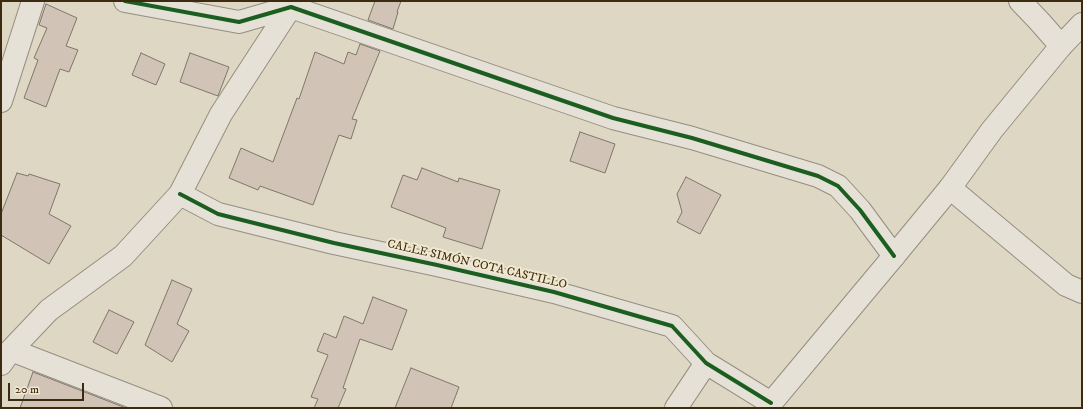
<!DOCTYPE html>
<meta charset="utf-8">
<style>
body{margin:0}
#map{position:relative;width:1083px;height:409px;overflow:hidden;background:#ded7c3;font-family:"IM FELL DW Pica",serif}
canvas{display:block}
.frame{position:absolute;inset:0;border:2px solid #3d2b11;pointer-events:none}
.scale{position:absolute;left:8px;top:383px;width:76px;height:18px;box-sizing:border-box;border:2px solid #3d2b11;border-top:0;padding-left:5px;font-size:12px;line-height:14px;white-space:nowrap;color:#3d2b11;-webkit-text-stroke:3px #f1e8d0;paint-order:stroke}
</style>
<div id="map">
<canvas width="1083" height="409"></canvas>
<div class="frame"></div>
<div class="scale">20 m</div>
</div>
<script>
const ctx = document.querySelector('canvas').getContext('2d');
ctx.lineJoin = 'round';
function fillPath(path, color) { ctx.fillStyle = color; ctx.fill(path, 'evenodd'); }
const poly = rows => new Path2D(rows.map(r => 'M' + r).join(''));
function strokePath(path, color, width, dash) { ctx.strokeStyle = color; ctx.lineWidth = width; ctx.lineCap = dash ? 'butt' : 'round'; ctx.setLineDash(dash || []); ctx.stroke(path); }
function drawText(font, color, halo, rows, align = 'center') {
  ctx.font = font + ' "IM FELL DW Pica",serif'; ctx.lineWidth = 4; ctx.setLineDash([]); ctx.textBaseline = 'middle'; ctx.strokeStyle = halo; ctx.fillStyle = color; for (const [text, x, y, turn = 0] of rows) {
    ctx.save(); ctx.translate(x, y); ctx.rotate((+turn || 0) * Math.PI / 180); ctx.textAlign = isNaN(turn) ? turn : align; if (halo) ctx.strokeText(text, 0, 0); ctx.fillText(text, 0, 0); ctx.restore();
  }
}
const building = poly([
 [375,1,401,1,397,12,398,12,393,29,368,20,375,1],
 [46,4,77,18,66,46,78,50,69,72,60,69,46,107,24,98,38,60,34,58,47,28,39,25,46,4],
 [360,44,380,51,352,119,357,120,351,139,339,135,313,205,260,186,258,190,229,178,241,148,273,162,297,98,299,99,315,52,344,64,348,52,356,55,360,44],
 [141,53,165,64,156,85,132,75,141,53],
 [190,53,229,67,218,96,180,82,190,53],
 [580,132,615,144,605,173,570,161,580,132],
 [422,168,458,182,459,178,500,190,482,249,443,237,446,228,391,207,403,175,417,180,422,168],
 [17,173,28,176,29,174,60,184,49,214,71,226,49,264,1,235,1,214,17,173],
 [686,177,721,195,700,234,677,222,682,212,677,194,686,177],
 [172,280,192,289,177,324,189,331,172,362,145,345,172,280],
 [373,297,407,310,392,350,360,339,343,388,346,389,338,408,314,408,318,399,311,397,328,355,317,351,324,333,336,338,344,316,363,324,373,297],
 [109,310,134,322,117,354,93,342,109,310],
 [411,368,459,387,451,408,395,408,411,368],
 [33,372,126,408,20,408,33,372]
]);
fillPath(building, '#d2c3b7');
strokePath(building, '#7e7769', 1);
const minor = poly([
 [125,1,239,22,291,7,613,118,692,138,818,176,838,186,860,210,894,256],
 [1020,1,1040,22,1061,46],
 [1,101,33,1],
 [950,188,1066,285,1082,292],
 [180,194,218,214,334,243,437,265,554,292,672,326,706,363,771,403],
 [11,350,161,408],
 [1,364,11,350,49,310,123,256,180,194,221,114,294,2],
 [676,408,706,363]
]);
const tertiary = poly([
 [767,408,894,256,950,188,992,130,1061,46,1082,24]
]);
strokePath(minor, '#958e80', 24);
strokePath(tertiary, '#958e80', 24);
strokePath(minor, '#e5e1d7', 22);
strokePath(tertiary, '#e5e1d7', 22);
strokePath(poly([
 [125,1,239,22,291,7,613,118,692,138,818,176,838,186,860,210,894,256],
 [180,194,218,214,334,243,437,265,554,292,672,326,706,363,771,403]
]), '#1b5e20', 4);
drawText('12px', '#3d2b11', '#f1e8d0', [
 ["CALLE SIMÓN COTA CASTILLO",477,265,13]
]);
</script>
